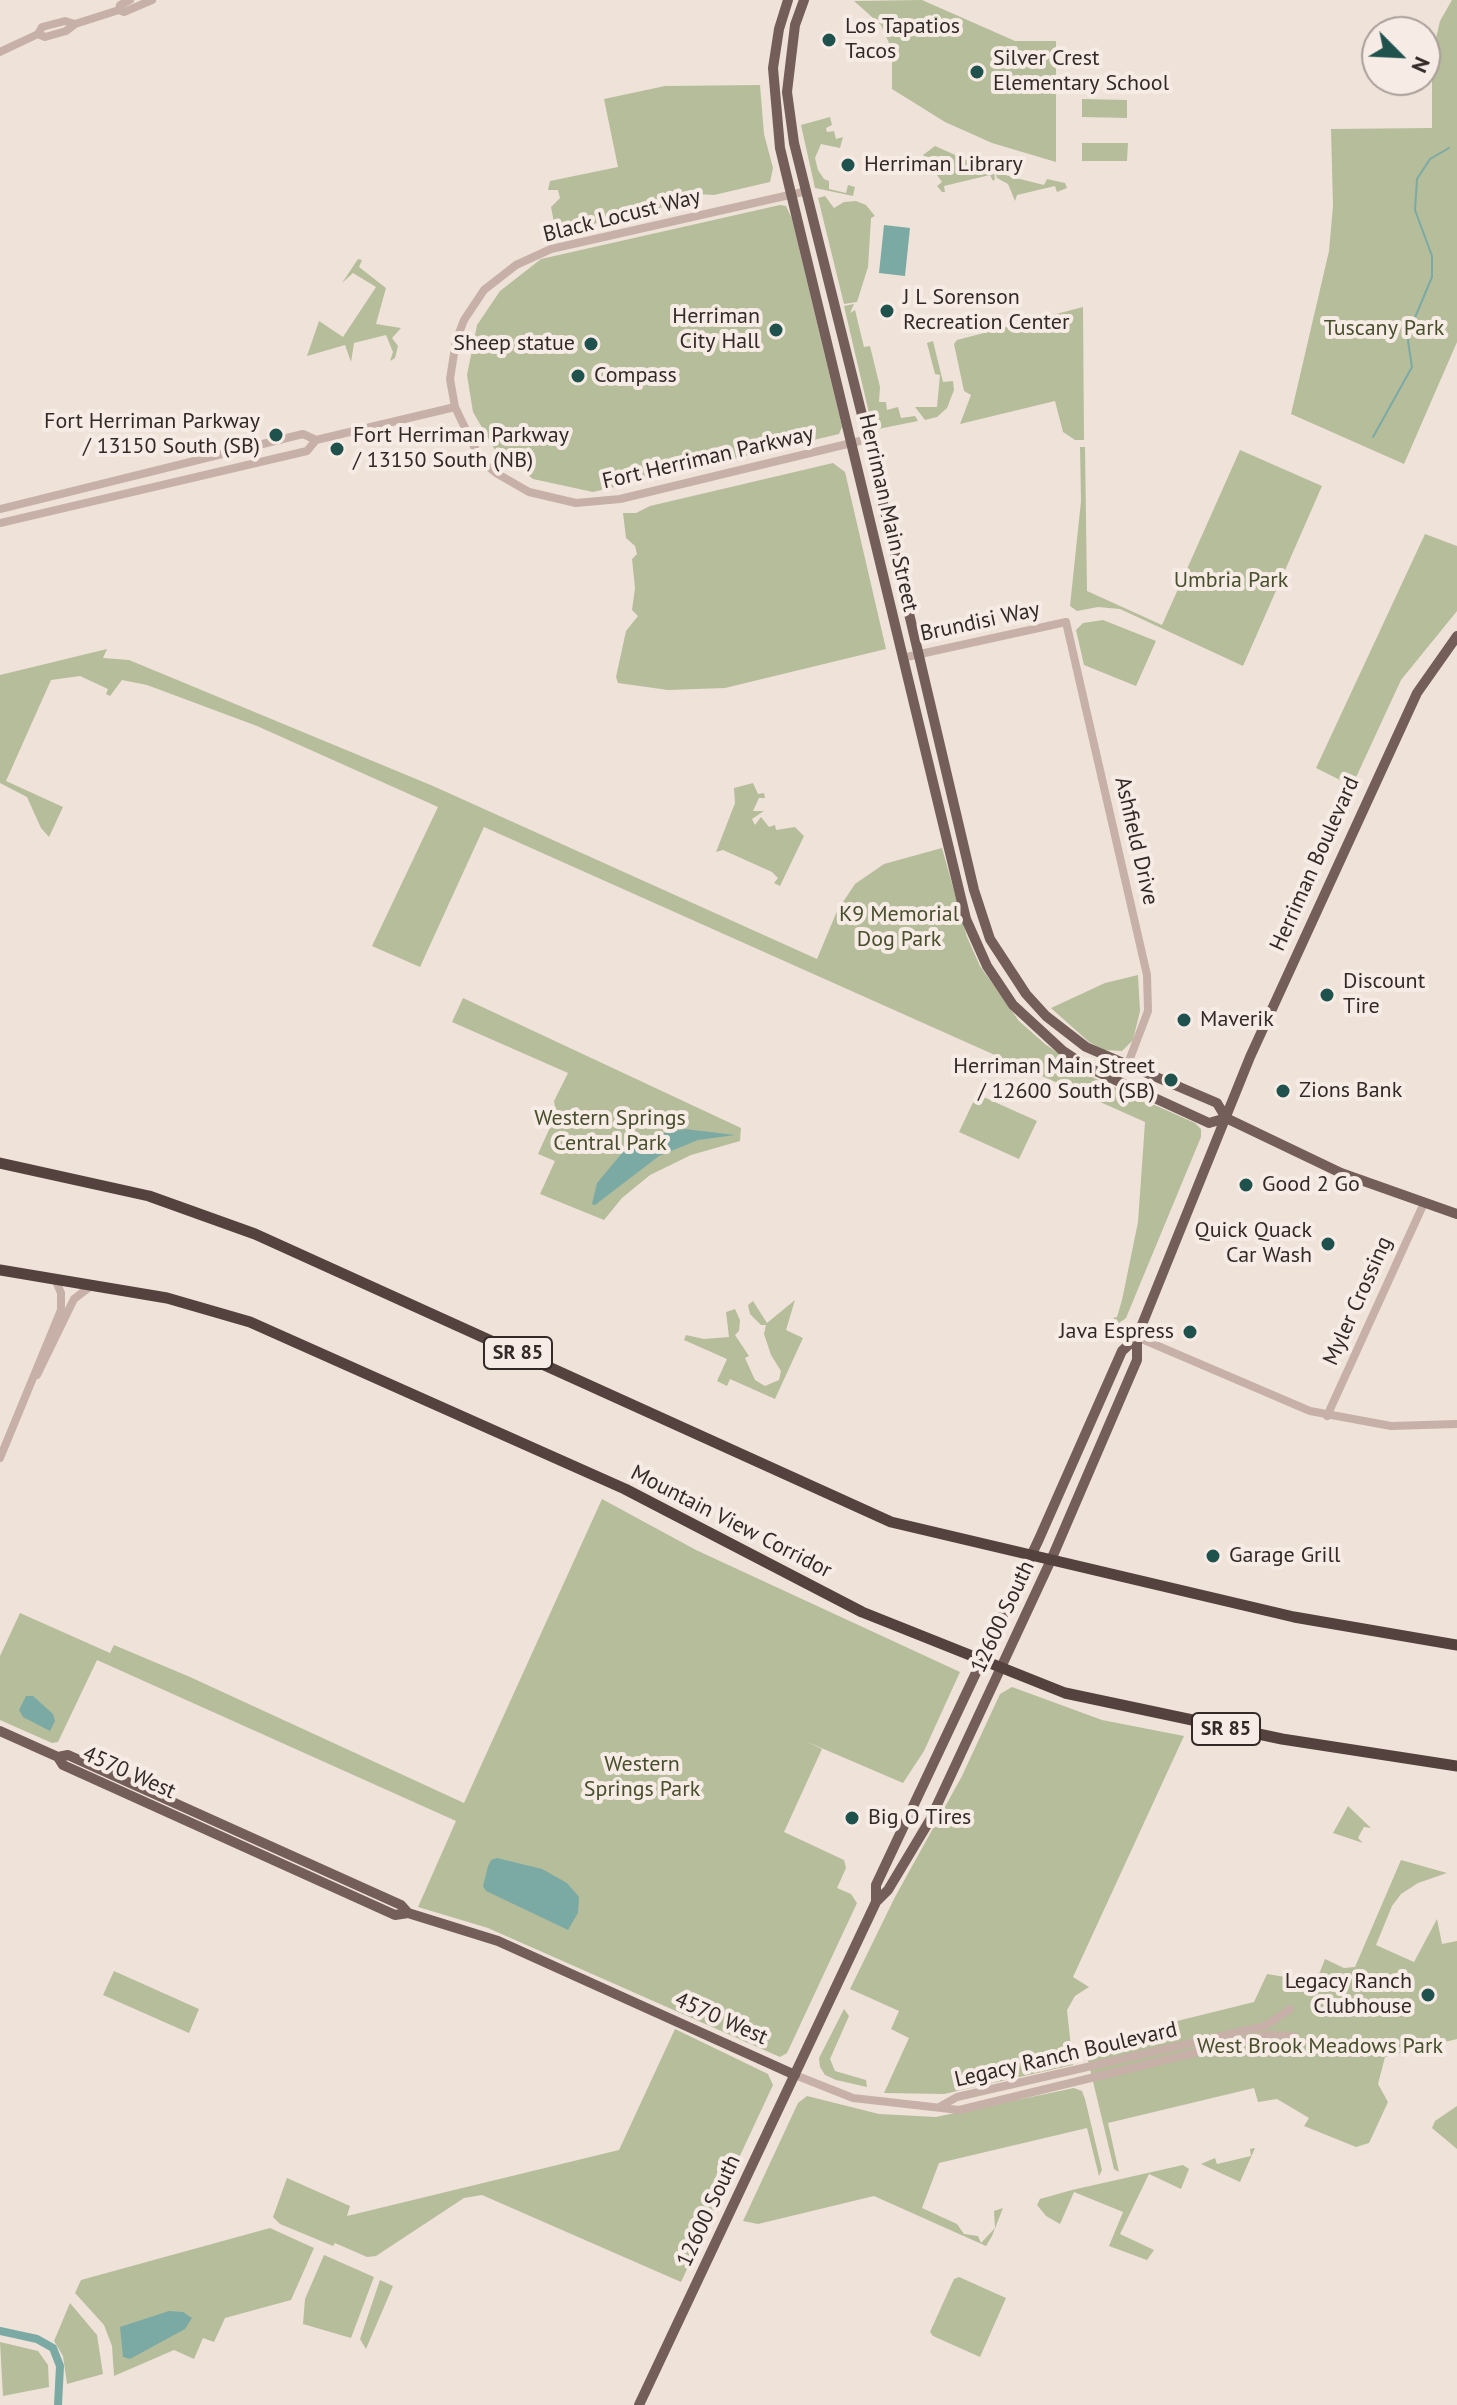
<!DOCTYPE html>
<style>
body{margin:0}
#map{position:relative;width:1457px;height:2405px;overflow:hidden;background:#efe2d9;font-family:"PT Sans",sans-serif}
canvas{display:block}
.north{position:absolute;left:1361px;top:16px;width:80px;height:80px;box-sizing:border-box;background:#f7ece5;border:2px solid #a99e99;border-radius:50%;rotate:114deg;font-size:22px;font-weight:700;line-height:32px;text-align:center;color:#332927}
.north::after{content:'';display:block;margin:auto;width:28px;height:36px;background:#1f514d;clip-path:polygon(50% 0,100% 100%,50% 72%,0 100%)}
</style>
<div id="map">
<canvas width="1457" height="2405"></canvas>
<div class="north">N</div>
</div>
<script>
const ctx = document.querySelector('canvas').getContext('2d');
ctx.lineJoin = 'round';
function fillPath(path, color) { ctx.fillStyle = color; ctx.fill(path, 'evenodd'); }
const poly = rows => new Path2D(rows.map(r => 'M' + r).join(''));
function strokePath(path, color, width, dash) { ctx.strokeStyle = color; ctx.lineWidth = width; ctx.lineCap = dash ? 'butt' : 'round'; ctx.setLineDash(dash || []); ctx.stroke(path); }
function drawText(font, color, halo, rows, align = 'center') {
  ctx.font = font + ' "PT Sans",sans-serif'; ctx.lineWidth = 8; ctx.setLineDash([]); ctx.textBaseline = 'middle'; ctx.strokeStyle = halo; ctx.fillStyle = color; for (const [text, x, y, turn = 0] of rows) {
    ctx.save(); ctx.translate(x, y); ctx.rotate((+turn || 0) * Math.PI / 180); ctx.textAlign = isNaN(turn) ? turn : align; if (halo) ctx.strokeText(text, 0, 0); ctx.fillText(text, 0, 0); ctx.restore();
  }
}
fillPath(poly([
 [922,0,1015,41,1056,41,1056,162,992,143,945,122,892,89,892,50,881,25,854,1],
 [1452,0,1457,0,1457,342,1404,464,1291,414,1329,251,1333,206,1331,129,1432,128,1432,55,1440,21],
 [760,85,764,134,773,168,770,182,714,195,697,194,672,205,556,233,551,207,560,198,558,190,548,190,550,181,618,167,604,99,665,86],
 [1082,99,1127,100,1127,118,1082,117],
 [830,117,832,125,826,128,827,132,834,131,836,139,843,137,840,148,821,144,815,158,818,170,824,179,829,181,829,189,846,193,848,185,855,187,853,196,815,188,801,125],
 [1082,143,1128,143,1127,161,1082,161],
 [935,146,989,170,993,165,995,179,993,181,990,175,944,186,945,192,942,192,937,186,942,182,923,155],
 [999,167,999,173,1012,177,1044,185,1047,179,1065,183,1067,188,1057,192,1055,186,1017,195,1015,201,1008,184,997,178,995,172],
 [825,196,834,208,844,202,856,201,866,205,875,216,871,218,868,267,857,302,844,304,818,198],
 [780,205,786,206,792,219,842,427,839,434,593,492,533,479,495,450,473,412,467,375,477,325,500,291,541,259],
 [358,259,362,260,359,267,386,288,376,324,401,328,392,338,398,346,395,358,390,361,393,352,386,335,354,343,351,362,345,345,307,356,319,321,343,337,376,287,353,273,342,283],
 [854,304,850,313,855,310,864,347,870,346,880,387,879,402,886,402,887,410,898,407,901,418,915,416,918,421,873,430,844,306],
 [1083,307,1084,440,1075,440,1063,432,1055,401,960,424,971,395,964,391,954,344,957,340],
 [933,341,943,382,953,381,954,390,947,408,937,417,925,420,915,407,937,407,940,375,935,374,927,343],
 [1080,447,1085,447,1087,591,1162,625,1240,450,1322,486,1243,666,1120,609,1098,607,1077,611,1070,606,1081,501],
 [833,463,845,472,886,649,725,688,668,690,618,683,616,677,626,631,638,616,632,610,635,588,632,559,637,554,635,546,626,538,623,513,636,513,650,506],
 [1425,534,1457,546,1457,611,1401,680,1352,786,1316,768],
 [1103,620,1156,641,1136,686,1084,665,1076,630,1083,623],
 [107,649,103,658,129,660,146,667,433,786,817,959,837,911,855,884,884,864,942,848,967,937,980,966,1019,1021,1045,1044,1094,1078,1195,1123,1201,1129,1201,1137,1126,1318,1119,1323,1113,1318,1117,1317,1122,1300,1138,1222,1145,1122,484,827,420,967,372,946,438,807,257,726,147,685,122,680,110,696,106,694,108,689,80,676,51,680,6,781,63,807,49,837,41,828,27,797,0,783,0,675],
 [753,783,758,794,764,793,765,798,759,798,753,811,764,811,752,819,755,825,761,817,769,827,775,825,776,830,795,827,804,836,780,886,774,883,778,878,772,872,723,850,716,852,735,803,734,788],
 [1138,975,1140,1011,1133,1040,1122,1051,1104,1050,1089,1042,1051,1008,1105,983],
 [463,998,741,1128,740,1141,691,1155,650,1175,622,1198,604,1220,540,1194,555,1161,538,1154,556,1114,554,1101,568,1073,452,1022],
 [977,1094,1037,1121,1019,1159,959,1132],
 [795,1300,786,1330,803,1338,775,1399,730,1379,727,1386,717,1381,727,1359,684,1340,686,1335,704,1339,729,1337,726,1312,735,1309,740,1320,739,1331,735,1335,749,1356,745,1358,755,1380,765,1386,779,1380,781,1371,771,1355,764,1334,766,1325,761,1325,750,1314,748,1305,753,1301,767,1323],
 [602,1499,696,1550,960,1672,924,1751,903,1783,805,1741,822,1749,784,1832,844,1860,846,1868,837,1888,851,1894,857,1903,787,2053,780,2057,488,1928,418,1907,456,1821,97,1660,58,1742,52,1743,0,1720,0,1656,20,1613,110,1653,114,1645,190,1677,464,1803],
 [1012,1687,1102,1720,1184,1736,1073,1977,1089,1987,1075,1996,1067,2010,1073,2065,944,2094,884,2093,909,2038,891,2029,899,2011,850,1989,895,1897,962,1776,1000,1694],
 [1348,1806,1371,1828,1364,1827,1361,1832,1358,1838,1363,1843,1333,1833],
 [1401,1860,1447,1873,1418,1883,1401,1894,1392,1906,1376,1945,1414,1962,1437,1919,1442,1944,1457,1941,1457,2039,1385,2057,1378,2084,1388,2102,1369,2143,1356,2147,1304,2126,1309,2118,1277,2099,1258,2102,1254,2088,1108,2123,1119,2172,1114,2169,1084,2044,1254,2002,1267,1974,1316,1982,1325,1959,1344,1968,1355,1967],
 [114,1971,199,2009,189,2033,103,1995],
 [844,2009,849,2016,830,2059,835,2071,866,2080,867,2087,836,2080,825,2075,820,2067,819,2058],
 [675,2029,768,2074,773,2085,681,2282,482,2195,464,2198,376,2256,367,2257,335,2243,333,2246,280,2224,273,2217,287,2178,350,2206,347,2216,619,2150],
 [1074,2088,1082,2091,1085,2099,1102,2170,1099,2176,1087,2128,939,2163,922,2208,957,2224,964,2234,978,2236,981,2243,995,2228,994,2211,1003,2208,992,2236,986,2246,874,2196,758,2224,743,2221,798,2103,807,2096,879,2114,936,2117],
 [1457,2106,1457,2149,1432,2128,1435,2121],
 [1255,2148,1240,2182,1201,2164,1215,2158,1217,2164,1251,2156,1250,2149],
 [1183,2165,1189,2169,1181,2189,1149,2174,1120,2234,1154,2250,1147,2260,1109,2246,1123,2212,1074,2192,1060,2224,1046,2216,1037,2205,1040,2199,1072,2190],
 [270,2228,314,2248,291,2300,225,2318,214,2342,203,2338,194,2359,174,2350,114,2376,112,2346,104,2325,75,2293,81,2280],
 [324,2255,374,2277,351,2338,303,2324,305,2299],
 [959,2277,1006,2298,980,2357,933,2336,930,2332,954,2279],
 [380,2280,393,2286,366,2349,360,2339],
 [70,2303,97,2335,103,2374,67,2384,63,2356,54,2341],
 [0,2342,38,2351,48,2365,49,2387,3,2396]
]), '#b6bd9b');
fillPath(poly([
 [884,225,910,228,905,276,879,273],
 [685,1129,735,1135,698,1140,659,1156,595,1205,592,1204,597,1183,622,1153,650,1136],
 [26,1696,33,1696,53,1714,55,1721,50,1731,23,1717,19,1710],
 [497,1858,542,1869,567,1883,579,1897,578,1913,568,1930,486,1891,483,1886,488,1866,491,1860],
 [169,2311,183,2312,192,2318,185,2329,130,2359,123,2357,120,2327]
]), '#7baaa5');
strokePath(poly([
 [1373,437,1412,367,1408,341,1411,327,1432,277,1432,256,1415,210,1417,179,1430,159,1449,148]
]), '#7baaa5', 2);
strokePath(poly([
 [0,2331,37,2339,53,2348,60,2366,58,2405]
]), '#7baaa5', 8);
strokePath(poly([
 [119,10,120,5,130,0],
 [38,34,45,37,66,31,75,24,119,10,124,12,152,0],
 [0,52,38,34,42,27,65,21,75,24],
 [807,191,551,249,516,265,484,290,464,320,456,341,450,379,455,407,481,461,496,473,529,492,576,503,620,499,868,439],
 [0,509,303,434,316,440],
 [0,523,307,451,316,440,455,407],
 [902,658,1066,622,1147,975,1148,1011,1127,1066],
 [1137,1337,1310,1411,1391,1426,1457,1424],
 [37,1375,74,1299,91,1286],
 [1327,1416,1424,1203],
 [0,1458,61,1310,61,1293,55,1279],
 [795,2075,853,2098,959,2110,1268,2035,1294,2036],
 [941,2106,957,2097,1265,2026,1290,2009]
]), '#c6b0a7', 8);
strokePath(poly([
 [788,0,779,29,773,68,780,148,966,919,987,966,1013,1005,1063,1051,1087,1067,1209,1123,1226,1118],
 [804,0,795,25,787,92,794,143,868,439,974,890,990,939,1026,994,1046,1016,1086,1047,1217,1103,1226,1118],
 [1226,1118,1341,1173,1457,1214],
 [0,1731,58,1757,63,1765,395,1915,408,1913,498,1941,795,2075],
 [58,1757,68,1755,401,1905,408,1913],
 [876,1902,876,1885,1039,1539,1122,1351,1137,1337],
 [639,2405,876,1902,888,1890,930,1820,1051,1560,1137,1360,1137,1337,1250,1057,1417,693,1457,636]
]), '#745e59', 10);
strokePath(poly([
 [0,1163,149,1196,255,1234,891,1522,1294,1617,1457,1645],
 [0,1270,167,1298,250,1322,625,1489,862,1612,1065,1693,1282,1739,1457,1766]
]), '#53423e', 11);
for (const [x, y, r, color] of [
 [829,40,8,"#1f514d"],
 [977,72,8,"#1f514d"],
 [848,165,8,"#1f514d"],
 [887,311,8,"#1f514d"],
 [776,330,8,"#1f514d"],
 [591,344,8,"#1f514d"],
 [578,376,8,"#1f514d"],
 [276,435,8,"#1f514d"],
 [337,449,8,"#1f514d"],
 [1327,995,8,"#1f514d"],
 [1184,1020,8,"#1f514d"],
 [1171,1080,8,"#1f514d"],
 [1283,1091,8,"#1f514d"],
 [1246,1185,8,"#1f514d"],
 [1328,1244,8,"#1f514d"],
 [1190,1332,8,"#1f514d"],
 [1213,1556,8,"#1f514d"],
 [852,1818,8,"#1f514d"],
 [1428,1995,8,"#1f514d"]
]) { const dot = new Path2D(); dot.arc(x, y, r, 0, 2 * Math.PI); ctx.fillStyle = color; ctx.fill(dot); strokePath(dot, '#f7ece5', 3); }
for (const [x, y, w] of [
 [518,1353,68],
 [1226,1729,68]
]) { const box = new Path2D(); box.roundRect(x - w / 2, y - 16, w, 32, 6); ctx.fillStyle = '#f7ece5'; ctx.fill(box); strokePath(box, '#332927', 2); }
drawText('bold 20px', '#332927', null, [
 ["SR 85",518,1353],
 ["SR 85",1226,1729]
]);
drawText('22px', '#332927', '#f7ece5', [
 ["Los Tapatios",845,27],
 ["Tacos",845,52],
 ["Silver Crest",993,59],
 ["Elementary School",993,84],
 ["Herriman Library",864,165],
 ["J L Sorenson",903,298],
 ["Recreation Center",903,323],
 ["Herriman",760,317,"right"],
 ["City Hall",760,342,"right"],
 ["Sheep statue",575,344,"right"],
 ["Compass",594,376],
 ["Fort Herriman Parkway",260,422,"right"],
 ["/ 13150 South (SB)",260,447,"right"],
 ["Fort Herriman Parkway",353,436],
 ["/ 13150 South (NB)",353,461],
 ["Discount",1343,982],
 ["Tire",1343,1007],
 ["Maverik",1200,1020],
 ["Herriman Main Street",1155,1067,"right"],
 ["/ 12600 South (SB)",1155,1092,"right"],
 ["Zions Bank",1299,1091],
 ["Good 2 Go",1262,1185],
 ["Quick Quack",1312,1231,"right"],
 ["Car Wash",1312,1256,"right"],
 ["Java Espress",1174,1332,"right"],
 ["Garage Grill",1229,1556],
 ["Big O Tires",868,1818],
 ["Legacy Ranch",1412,1982,"right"],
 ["Clubhouse",1412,2007,"right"]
], 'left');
drawText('22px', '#332927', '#f7ece5', [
 ["Black Locust Way",622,216,-14],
 ["Fort Herriman Parkway",708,458,-13],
 ["Herriman Main Street",888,513,77],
 ["Brundisi Way",980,622,-12],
 ["Ashfield Drive",1136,841,77],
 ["Herriman Boulevard",1315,864,-66],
 ["Myler Crossing",1358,1301,-66],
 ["Mountain View Corridor",731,1522,27],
 ["12600 South",1003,1617,-65],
 ["4570 West",129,1773,24],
 ["4570 West",721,2019,24],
 ["Legacy Ranch Boulevard",1066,2055,-13],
 ["12600 South",709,2211,-65]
]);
drawText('22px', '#484f2c', '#f7ece5', [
 ["Tuscany Park",1384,329],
 ["Umbria Park",1231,581],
 ["K9 Memorial",899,915],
 ["Dog Park",899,940],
 ["Western Springs",610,1119],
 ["Central Park",610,1144],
 ["Western",642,1765],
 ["Springs Park",642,1790],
 ["West Brook Meadows Park",1320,2047]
]);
</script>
